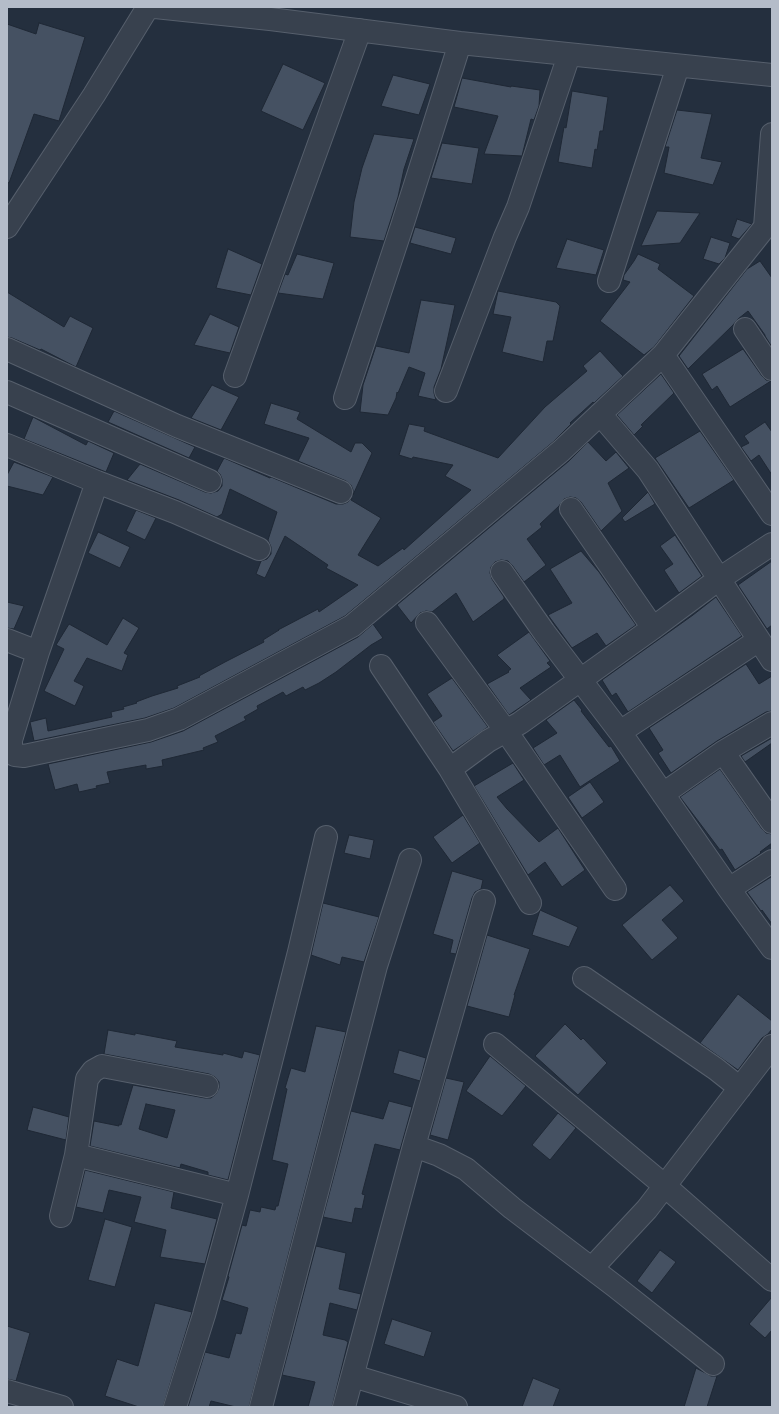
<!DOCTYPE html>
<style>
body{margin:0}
#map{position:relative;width:779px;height:1414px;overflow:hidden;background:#242f3e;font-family:Figtree,sans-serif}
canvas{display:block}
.frame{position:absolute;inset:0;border:8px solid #b4bcc9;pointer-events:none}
</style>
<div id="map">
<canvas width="779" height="1414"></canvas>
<div class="frame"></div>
</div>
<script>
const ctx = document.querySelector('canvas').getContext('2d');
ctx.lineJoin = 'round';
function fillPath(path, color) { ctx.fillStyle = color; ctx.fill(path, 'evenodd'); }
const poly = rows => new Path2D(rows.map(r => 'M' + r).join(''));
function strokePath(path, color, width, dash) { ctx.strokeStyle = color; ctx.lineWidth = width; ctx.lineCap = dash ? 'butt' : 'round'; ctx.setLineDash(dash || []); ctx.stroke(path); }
const building = poly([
 [39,23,85,37,59,121,34,114,9,183,7,182,7,24,36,34,39,23],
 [283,64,325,83,303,130,261,111,283,64],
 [393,75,430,84,419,115,381,106,393,75],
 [462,78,511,87,511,86,540,90,539,106,534,120,531,119,522,156,484,154,498,116,454,107,462,78],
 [572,91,608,97,603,131,600,131,597,150,595,149,592,168,558,162,564,127,566,128,572,91],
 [677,110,712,114,701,158,722,162,713,185,664,173,669,147,665,147,677,110],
 [374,134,414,139,404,169,398,197,384,241,350,237,354,202,362,168,374,134],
 [442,143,479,148,472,184,431,178,442,143],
 [657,211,700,213,680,243,641,246,657,211],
 [737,219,752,224,739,239,731,236,737,219],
 [415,227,456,238,451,254,410,243,415,227],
 [711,237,730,243,725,258,719,264,703,259,711,237],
 [567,239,604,250,596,275,556,268,567,239],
 [228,249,262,264,251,295,216,288,228,249],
 [297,254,334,263,323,299,278,293,285,274,288,275,297,254],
 [638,254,660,264,658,269,694,296,654,347,644,355,600,321,630,282,623,280,624,275,634,261,638,254],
 [760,261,772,278,772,347,765,336,765,335,748,311,738,319,733,325,688,369,679,356,747,269,760,261],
 [498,291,556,302,560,306,553,341,547,341,543,362,502,352,511,317,493,314,498,291],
 [7,292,64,327,70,316,93,328,76,367,41,349,40,350,12,338,7,337,7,292],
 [421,300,455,305,441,369,434,387,434,393,436,400,418,396,425,373,409,367,398,393,397,392,396,398,388,415,360,412,363,385,376,346,409,353,421,300],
 [210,314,239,327,230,353,194,345,210,314],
 [743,349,762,376,766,380,771,381,730,407,717,386,712,390,702,374,743,349],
 [600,351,623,376,594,403,593,402,570,423,571,424,553,442,345,616,174,708,145,718,34,741,30,722,46,718,48,731,112,717,111,712,124,709,123,707,137,703,136,702,152,696,178,688,177,686,200,677,199,676,225,662,264,642,263,640,279,630,278,630,318,609,319,612,358,585,326,568,328,565,285,536,265,578,256,574,261,561,267,559,271,554,271,547,268,540,277,512,230,489,222,514,217,517,179,500,127,480,140,464,205,492,211,493,218,491,222,486,222,479,220,474,217,471,224,458,270,478,271,477,336,504,343,504,348,502,352,498,351,500,381,518,358,555,378,566,403,548,404,550,471,490,445,476,453,465,413,457,412,459,399,455,409,424,425,427,424,431,498,458,545,407,587,371,583,366,600,351],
 [661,374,674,393,641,425,643,426,634,435,617,415,661,374],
 [212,385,239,397,221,430,191,418,212,385],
 [271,403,300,412,297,419,351,452,355,443,362,443,372,453,353,495,353,490,351,485,346,481,298,461,309,438,264,424,271,403],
 [114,411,195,447,189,458,108,422,114,411],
 [33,417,86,445,88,441,114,453,106,472,24,439,33,417],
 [765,422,772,432,772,475,759,455,751,461,741,447,749,443,744,436,765,422],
 [700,431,734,480,689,508,655,458,700,431],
 [588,442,606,461,616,452,629,468,608,483,622,511,601,531,581,502,576,498,570,497,564,499,559,506,540,524,542,527,527,539,546,565,524,582,512,565,508,561,501,560,495,562,491,567,490,573,492,579,504,597,504,599,473,622,456,593,432,612,426,611,420,613,411,623,397,605,569,461,588,442],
 [14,462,53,477,43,495,7,486,7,475,14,462],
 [648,492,655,504,625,522,622,518,648,492],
 [136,510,156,518,145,540,126,531,136,510],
 [98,532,130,547,120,568,88,553,98,532],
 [675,535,702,576,679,593,664,570,673,564,660,546,675,535],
 [581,551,599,572,636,625,606,646,597,633,572,648,548,615,572,603,550,569,581,551],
 [772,561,772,625,767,629,738,585,772,561],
 [716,597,742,636,628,712,616,693,612,696,602,680,693,615,716,597],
 [7,602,24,606,14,629,7,628,7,602],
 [123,618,139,628,124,653,128,655,122,671,87,658,74,681,84,686,75,706,44,691,64,649,56,645,69,624,107,645,123,618],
 [373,624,383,638,371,645,336,672,319,683,305,690,303,687,286,696,283,692,257,706,258,709,244,717,246,720,215,736,218,742,203,748,204,750,162,760,163,766,146,769,146,765,107,772,110,783,96,786,97,788,79,792,77,784,55,790,48,764,151,742,183,731,358,637,373,624],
 [529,632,550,661,547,663,551,667,520,688,531,700,509,715,487,684,509,672,508,671,511,669,497,655,529,632],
 [746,664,759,684,772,676,772,711,766,712,717,741,671,773,658,753,663,750,649,728,746,664],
 [452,678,488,727,453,751,433,722,442,716,427,694,452,678],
 [574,700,582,710,581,711,609,747,611,746,620,761,580,787,560,755,544,765,533,748,557,733,546,720,574,700],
 [772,738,772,743,745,762,741,756,772,738],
 [513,763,524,780,497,797,507,809,539,842,558,828,585,870,562,887,545,862,528,875,474,786,513,763],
 [720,769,762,829,766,833,772,834,772,843,760,852,761,853,735,870,722,849,720,850,680,797,720,769],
 [590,782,604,802,582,818,568,797,590,782],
 [463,815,480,843,452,863,433,837,463,815],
 [349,835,374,840,370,859,344,853,349,835],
 [452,871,483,880,481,889,475,892,472,898,456,954,450,953,453,940,433,934,452,871],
 [771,877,772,879,772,924,762,910,761,911,747,892,771,877],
 [670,885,684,901,662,920,678,938,652,960,622,925,670,885],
 [323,903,379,917,364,962,342,957,340,965,311,955,323,903],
 [540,910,578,927,569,947,532,935,540,910],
 [487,935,530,949,514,995,515,995,509,1017,467,1006,487,935],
 [738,994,772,1021,772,1029,768,1034,762,1038,738,1070,700,1043,738,994],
 [565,1024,581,1040,583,1038,607,1063,578,1095,535,1056,565,1024],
 [316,1026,346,1032,249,1407,236,1407,211,1401,209,1407,188,1407,205,1352,229,1358,236,1333,241,1334,248,1308,222,1300,229,1277,228,1276,242,1225,246,1226,250,1210,260,1212,261,1207,275,1210,276,1206,278,1206,288,1164,272,1160,287,1089,285,1088,291,1068,305,1072,316,1026],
 [108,1030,135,1035,135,1033,177,1041,175,1047,223,1055,223,1053,242,1058,244,1051,260,1055,228,1180,208,1175,208,1172,181,1164,180,1168,90,1146,94,1121,119,1126,119,1124,121,1125,133,1085,205,1098,211,1098,216,1094,219,1088,219,1082,215,1077,209,1074,104,1054,108,1030],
 [146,1104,175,1110,167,1138,139,1129,146,1104],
 [399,1050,426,1058,420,1081,393,1073,399,1050],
 [490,1056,526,1086,502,1116,466,1091,490,1056],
 [446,1078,464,1082,448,1140,430,1135,446,1078],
 [389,1101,412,1107,400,1150,375,1144,362,1194,365,1195,362,1209,355,1208,352,1223,323,1217,351,1111,383,1119,389,1101],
 [33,1107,69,1117,66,1140,27,1130,33,1107],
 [558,1113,576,1128,550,1160,532,1145,558,1113],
 [85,1170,174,1192,171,1208,217,1219,205,1264,160,1257,166,1230,134,1222,141,1197,109,1190,103,1213,76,1207,85,1170],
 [105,1219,132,1227,115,1287,88,1280,105,1219],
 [316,1246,346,1253,339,1289,361,1294,357,1310,330,1303,323,1335,345,1340,348,1342,332,1407,308,1407,315,1382,282,1375,316,1246],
 [660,1250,676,1262,652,1293,637,1281,660,1250],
 [772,1297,772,1330,765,1338,749,1324,772,1297],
 [155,1303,192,1312,163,1407,139,1407,105,1396,117,1359,138,1366,155,1303],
 [392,1319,432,1332,424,1357,384,1344,392,1319],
 [7,1326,30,1333,16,1381,7,1379,7,1326],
 [696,1368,711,1376,717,1376,707,1407,684,1407,696,1368],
 [533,1378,560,1389,553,1407,522,1407,533,1378]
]);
fillPath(building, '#455162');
strokePath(building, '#1f2835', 1);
const minor = poly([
 [155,7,270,19,460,43,772,75],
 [7,227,94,95,148,7],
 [609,281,678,66],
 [745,329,772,369],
 [7,349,177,426,341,492],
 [663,355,772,514],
 [235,376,360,30],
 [446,391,505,237,518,207,569,55],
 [7,392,210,481],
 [345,398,402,226,460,43],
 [600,414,648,470,772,660],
 [7,445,97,482,175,512,259,549],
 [97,482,38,652,11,740,11,748,15,755,24,756,148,730,179,719,352,626,561,451,663,355,765,227,772,134],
 [571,509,653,628],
 [502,572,544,632,620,732,729,889,772,948],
 [427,623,506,731,615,889],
 [7,640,38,652],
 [381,666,450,769,530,903],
 [620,732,759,640],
 [723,752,772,822],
 [450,769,488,741,520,723,653,628,719,579,772,544],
 [663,794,723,752,772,723],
 [729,889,772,861],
 [584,978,716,1069,740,1088],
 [495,1044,665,1186,772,1280],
 [414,1146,439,1155,466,1169,512,1208,616,1287,713,1364],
 [76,1155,237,1195],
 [61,1216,76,1155,87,1079,93,1071,102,1066,207,1086],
 [592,1268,647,1209,772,1046],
 [353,1376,456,1407],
 [7,1391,62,1407],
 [175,1407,204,1315,237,1195,299,952,326,837],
 [261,1407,376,966,410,860],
 [344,1407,414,1146,484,901]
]);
strokePath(minor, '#565f6c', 24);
strokePath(minor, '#38414e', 22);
</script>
